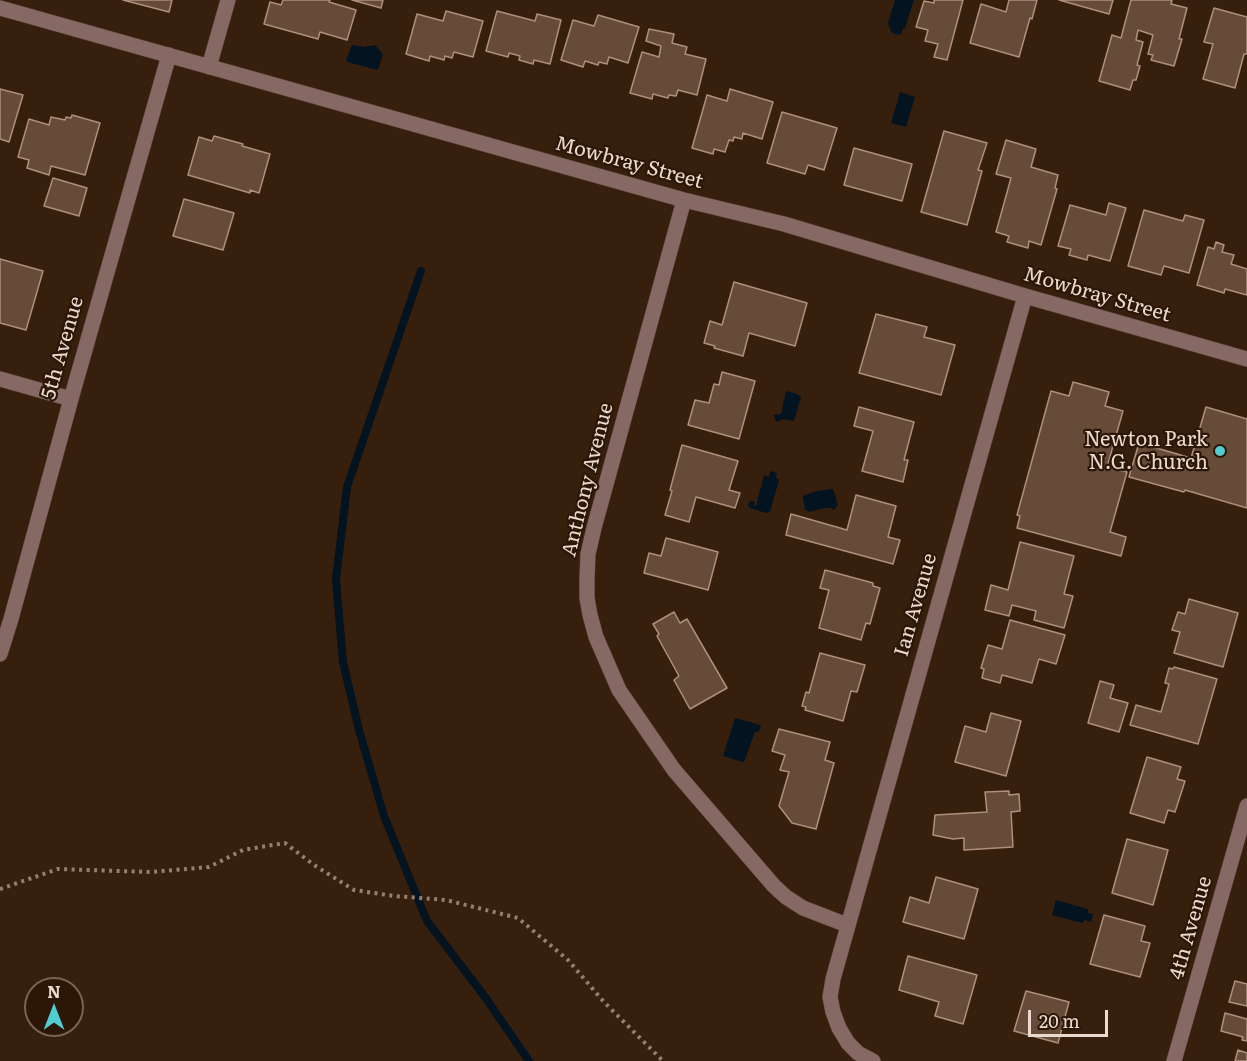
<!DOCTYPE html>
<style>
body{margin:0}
#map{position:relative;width:1247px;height:1061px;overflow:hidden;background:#371f0e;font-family:Literata,serif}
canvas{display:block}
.north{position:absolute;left:24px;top:977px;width:60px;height:60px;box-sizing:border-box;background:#2c1605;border:2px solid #786456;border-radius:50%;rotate:0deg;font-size:16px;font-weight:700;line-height:24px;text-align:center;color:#eadacf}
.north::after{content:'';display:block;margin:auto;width:21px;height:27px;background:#51ccd2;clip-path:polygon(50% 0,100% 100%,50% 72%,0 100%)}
.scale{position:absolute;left:1028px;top:1010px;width:80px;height:27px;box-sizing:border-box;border:3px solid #eadacf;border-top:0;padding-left:8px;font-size:18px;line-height:21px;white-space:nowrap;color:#eadacf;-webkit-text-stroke:4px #2c1605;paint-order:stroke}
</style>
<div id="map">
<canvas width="1247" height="1061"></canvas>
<div class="north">N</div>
<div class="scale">20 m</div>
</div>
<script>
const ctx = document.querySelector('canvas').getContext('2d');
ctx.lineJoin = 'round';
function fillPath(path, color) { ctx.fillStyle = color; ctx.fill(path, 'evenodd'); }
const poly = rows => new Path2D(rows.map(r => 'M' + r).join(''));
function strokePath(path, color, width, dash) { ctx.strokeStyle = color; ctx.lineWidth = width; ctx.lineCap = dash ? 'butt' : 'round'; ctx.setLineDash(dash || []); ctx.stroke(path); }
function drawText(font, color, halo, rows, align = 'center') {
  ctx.font = font + ' Literata,serif'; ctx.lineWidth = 4.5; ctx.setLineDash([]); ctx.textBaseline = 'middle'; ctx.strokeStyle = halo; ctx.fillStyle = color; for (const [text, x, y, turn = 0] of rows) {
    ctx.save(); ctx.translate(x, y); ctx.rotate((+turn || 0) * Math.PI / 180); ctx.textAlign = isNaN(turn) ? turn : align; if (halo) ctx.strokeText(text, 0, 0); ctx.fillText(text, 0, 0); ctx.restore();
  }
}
fillPath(poly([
 [895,0,914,0,905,28,903,29,901,34,897,35,891,32,888,23],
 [352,45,364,47,375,45,383,54,378,70,347,62,346,60],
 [900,92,915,97,906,127,891,123],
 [786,391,797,394,801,397,795,418,794,421,783,419,777,422,775,420,774,415,781,414],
 [770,471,777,473,776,478,779,480,770,512,766,513,750,508,748,505,750,501,755,501,754,505,756,506,764,475,769,477],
 [833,489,838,505,834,510,831,508,824,508,810,512,805,510,803,496,816,491],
 [735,718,761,725,759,732,755,732,744,762,742,762,723,756],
 [1056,900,1088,909,1088,913,1093,914,1091,922,1085,920,1082,923,1052,915]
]), '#03131f');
strokePath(poly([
 [421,271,347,487,336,579,343,662,359,730,384,816,427,921,485,997,529,1061]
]), '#03131f', 8);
const building = poly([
 [123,0,172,0,169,12,123,0],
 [283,0,330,0,329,2,356,10,347,40,320,32,318,39,264,24,270,2,281,5,283,0],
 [352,0,383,0,381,8,352,0],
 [934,0,963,0,947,60,934,57,938,44,925,41,928,30,916,27,924,1,934,3,934,0],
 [1009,0,1037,0,1032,19,1030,18,1019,57,970,43,981,4,1006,12,1009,0],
 [1059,0,1113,0,1109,14,1059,0],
 [1131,0,1172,0,1171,4,1187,8,1179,39,1182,39,1174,66,1151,60,1153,55,1148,54,1153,35,1138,30,1136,40,1143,42,1137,65,1140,66,1136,80,1133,80,1130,90,1099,81,1112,35,1121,38,1131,0],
 [1214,8,1247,17,1247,54,1244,54,1235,88,1203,79,1213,44,1204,42,1214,8],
 [446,11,483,21,473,57,454,52,452,58,445,56,444,60,430,56,429,61,406,54,417,14,443,21,446,11],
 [497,11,535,21,537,14,561,20,550,64,534,60,533,64,519,60,520,56,509,53,508,57,486,51,497,11],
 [598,15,639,27,628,63,609,57,607,64,599,62,598,65,585,61,583,67,561,60,573,20,594,26,598,15],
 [649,29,674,34,672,43,687,47,685,54,706,59,697,95,678,90,676,96,669,95,668,98,653,94,652,99,630,93,642,52,659,57,661,46,646,41,649,29],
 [0,89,23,95,9,142,0,139,0,89],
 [730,89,773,102,762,139,743,133,742,139,734,137,733,141,729,140,725,152,714,149,713,154,692,148,707,95,727,101,730,89],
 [782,112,837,128,824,170,808,165,805,174,767,163,782,112],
 [72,115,100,123,85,175,51,166,49,175,27,168,29,160,18,157,29,119,49,125,51,117,65,120,66,117,71,118,72,115],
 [944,131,987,143,978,170,982,171,967,225,921,212,944,131],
 [214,136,243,144,242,146,270,154,259,193,250,190,250,193,188,175,199,137,212,141,214,136],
 [1006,140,1036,149,1031,167,1058,175,1055,188,1057,189,1041,245,1029,241,1028,248,1007,242,1009,236,996,232,1011,178,996,174,1006,140],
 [854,148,912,164,902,201,844,185,854,148],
 [53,178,87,188,79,216,44,206,53,178],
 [184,199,234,213,223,250,173,236,184,199],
 [1109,203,1126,208,1110,261,1088,255,1087,260,1069,255,1071,249,1058,246,1070,205,1106,215,1109,203],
 [1144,210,1183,221,1185,215,1204,220,1189,273,1164,266,1161,275,1128,266,1144,210],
 [1216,242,1224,245,1222,252,1234,255,1231,264,1247,269,1247,295,1225,289,1224,293,1197,285,1208,247,1214,249,1216,242],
 [0,259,43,271,26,330,0,323,0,259],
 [734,282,807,303,795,346,749,333,743,356,714,348,715,346,704,343,710,321,722,325,734,282],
 [876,314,927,327,924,337,955,345,941,395,859,373,876,314],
 [722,372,755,381,739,439,688,425,695,400,709,403,714,384,719,385,722,372],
 [1073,382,1109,392,1105,406,1123,411,1107,467,1127,472,1110,532,1126,537,1121,556,1017,528,1020,516,1017,515,1051,391,1069,396,1073,382],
 [859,407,914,422,904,460,908,460,903,482,862,471,873,431,854,426,859,407],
 [1206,407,1247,419,1247,508,1185,490,1184,492,1129,477,1139,443,1191,458,1206,407],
 [682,445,738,461,729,490,740,493,735,508,696,497,689,522,665,515,672,491,670,490,682,445],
 [856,495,896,506,888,537,900,540,893,564,786,535,791,514,847,530,856,495],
 [666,538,718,552,708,590,644,573,649,553,661,556,666,538],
 [1020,542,1074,556,1064,594,1073,596,1064,628,1034,620,1036,611,1012,605,1009,616,985,610,991,585,1008,590,1020,542],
 [825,570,873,583,873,586,880,588,870,624,866,623,861,640,819,628,829,590,820,588,825,570],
 [1189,599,1238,613,1223,667,1174,653,1180,632,1172,630,1178,612,1185,614,1189,599],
 [674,612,680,623,687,619,727,688,690,709,674,680,679,676,657,636,659,634,653,624,674,612],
 [1010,620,1065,635,1056,664,1039,659,1032,683,1002,675,1000,683,982,678,984,669,981,668,988,645,1002,649,1010,620],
 [820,653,865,665,857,692,851,691,843,721,805,710,806,707,802,706,806,692,809,693,820,653],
 [1174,667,1217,679,1198,744,1130,725,1136,705,1161,712,1169,684,1165,683,1169,668,1173,669,1174,667],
 [1100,681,1114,685,1110,698,1128,703,1119,732,1088,723,1100,681],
 [991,713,1021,721,1006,776,955,762,965,726,986,732,991,713],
 [779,729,830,742,825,760,834,763,816,829,792,823,779,806,789,772,780,770,785,755,772,751,779,729],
 [1147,757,1181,767,1177,779,1185,781,1175,812,1168,810,1164,823,1130,813,1147,757],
 [1009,791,1009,795,1019,794,1020,811,1011,812,1013,847,964,850,964,838,953,839,933,835,935,815,987,812,985,792,1009,791],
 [1127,839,1168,850,1153,905,1112,893,1127,839],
 [936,877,978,889,964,939,903,922,910,897,929,903,936,877],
 [1104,915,1145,926,1141,941,1150,943,1140,977,1090,964,1104,915],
 [908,956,977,975,963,1024,935,1016,939,1002,899,990,908,956],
 [1235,981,1247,984,1247,1006,1229,1002,1235,981],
 [1026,991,1069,1002,1058,1043,1014,1031,1026,991],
 [1225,1013,1247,1019,1247,1041,1242,1040,1243,1037,1221,1031,1225,1013],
 [1238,1050,1247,1053,1247,1061,1235,1061,1238,1050]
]);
fillPath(building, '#654b38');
strokePath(building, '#ae907c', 1.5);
const minor = poly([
 [0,8,684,200,784,224,1025,296,1247,359],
 [209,67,228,0],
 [684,200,594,528,588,554,587,578,587,598,590,615,596,637,619,690,674,770,774,886,786,897,803,908,847,925],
 [0,379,71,399],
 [0,654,11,619,71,399,169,55],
 [873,1061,858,1053,848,1043,839,1028,833,1012,830,997,833,979,1025,296],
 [1174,1061,1247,806]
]);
strokePath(minor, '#543d2d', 16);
strokePath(poly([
 [0,889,58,869,151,872,209,867,243,850,285,843,314,865,354,890,394,896,446,900,518,918,568,960,604,1002,663,1061]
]), '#948073', 4, [3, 4.5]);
strokePath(minor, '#866865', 15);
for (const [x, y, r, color] of [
 [1220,451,6,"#51ccd2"]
]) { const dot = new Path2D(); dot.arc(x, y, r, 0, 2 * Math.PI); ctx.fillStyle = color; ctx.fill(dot); strokePath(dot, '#2c1605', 2); }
drawText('20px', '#eadacf', '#2c1605', [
 ["Mowbray Street",629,163,15],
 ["Mowbray Street",1097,295,16],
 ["5th Avenue",63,348,-74],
 ["Anthony Avenue",588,480,-76],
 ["Ian Avenue",916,605,-74],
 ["4th Avenue",1191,928,-74]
]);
drawText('20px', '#eadacf', '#2c1605', [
 ["Newton Park",1208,440],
 ["N.G. Church",1208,463]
], 'right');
</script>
